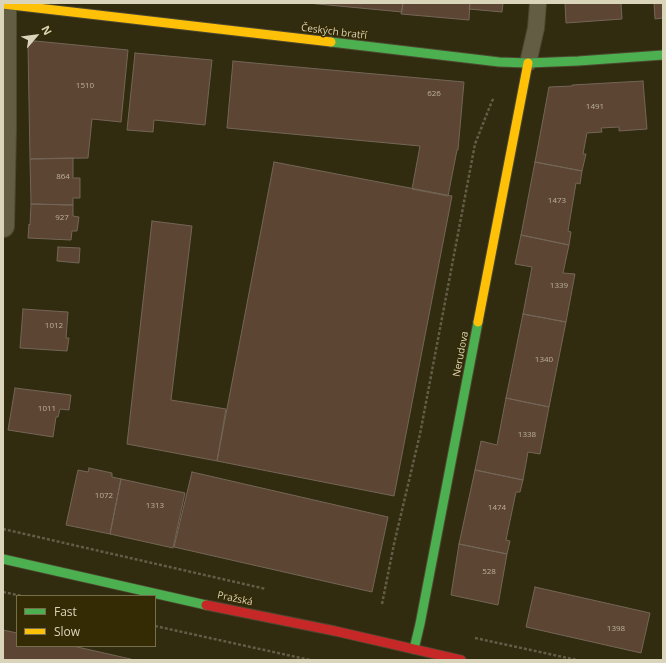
<!DOCTYPE html>
<meta charset="utf-8">
<style>
body{margin:0}
#map{position:relative;width:666px;height:663px;overflow:hidden;background:#312b0f;font-family:"Open Sans",sans-serif}
canvas{display:block}
.frame{position:absolute;inset:0;border:4px solid #dad4bb;pointer-events:none}
.legend{position:absolute;left:16px;top:595px;width:140px;height:52px;box-sizing:border-box;background:#342b05;border:1px solid #766f4e;margin:0;padding:5px 7px;list-style:none;font-size:12px;color:#dad4bb}
.legend li{display:flex;align-items:center;gap:8px;height:20px}
.legend b{width:20px;border:1px solid #766f4e}
.north{position:absolute;left:16px;top:16px;width:40px;height:40px;-webkit-text-stroke:3px #342b05;paint-order:stroke;rotate:62deg;font-size:11px;font-weight:700;line-height:16px;text-align:center;color:#dad4bb}
.north::after{content:'';display:block;margin:auto;width:14px;height:18px;background:#dad4bb;clip-path:polygon(50% 0,100% 100%,50% 72%,0 100%)}
</style>
<div id="map">
<canvas width="666" height="663"></canvas>
<div class="frame"></div>
<ul class="legend">
<li><b style="height:5px;background:#4caf50"></b>Fast</li>
<li><b style="height:5px;background:#ffc107"></b>Slow</li>
</ul>
<div class="north">N</div>
</div>
<script>
const ctx = document.querySelector('canvas').getContext('2d');
ctx.lineJoin = 'round';
function fillPath(path, color) { ctx.fillStyle = color; ctx.fill(path, 'evenodd'); }
const poly = rows => new Path2D(rows.map(r => 'M' + r).join(''));
function strokePath(path, color, width, dash) { ctx.strokeStyle = color; ctx.lineWidth = width; ctx.lineCap = dash ? 'butt' : 'round'; ctx.setLineDash(dash || []); ctx.stroke(path); }
function drawText(font, color, halo, rows, align = 'center') {
  ctx.font = font + ' "Open Sans",sans-serif'; ctx.lineWidth = 3; ctx.setLineDash([]); ctx.textBaseline = 'middle'; ctx.strokeStyle = halo; ctx.fillStyle = color; for (const [text, x, y, turn = 0] of rows) {
    ctx.save(); ctx.translate(x, y); ctx.rotate((+turn || 0) * Math.PI / 180); ctx.textAlign = isNaN(turn) ? turn : align; if (halo) ctx.strokeText(text, 0, 0); ctx.fillText(text, 0, 0); ctx.restore();
  }
}
const building = poly([
 [307,3,403,3,402,12,307,3],
 [403,3,470,3,469,20,401,14,403,3],
 [470,3,503,3,502,12,469,9,470,3],
 [565,3,621,3,622,19,566,23,565,3],
 [654,3,663,3,663,18,655,19,654,3],
 [35,41,128,50,121,122,92,119,88,158,30,159,28,45,35,41],
 [135,53,212,60,205,125,154,120,153,132,127,130,135,53],
 [233,61,275,65,464,82,458,150,457,150,448,196,412,189,420,146,227,128,233,61],
 [643,81,647,129,619,131,619,127,601,128,602,132,587,133,583,154,586,154,582,171,535,162,549,87,572,86,572,85,643,81],
 [73,158,73,178,80,178,80,198,73,198,73,205,31,204,30,159,73,158],
 [274,162,452,196,394,496,217,461,274,162],
 [535,162,582,171,580,184,576,183,568,231,571,232,569,245,521,235,535,162],
 [31,204,73,205,73,216,79,217,77,231,72,231,71,240,28,238,29,224,30,225,31,204],
 [152,221,192,226,171,400,226,409,217,461,127,444,152,221],
 [521,235,569,245,563,273,575,274,566,322,523,314,532,267,515,264,521,235],
 [58,247,80,248,79,263,57,261,58,247],
 [23,309,68,312,66,338,69,338,67,351,20,348,23,309],
 [523,314,566,322,549,407,506,398,523,314],
 [15,388,71,395,69,410,60,409,58,417,56,417,53,437,8,430,15,388],
 [506,398,549,407,540,454,528,452,523,480,475,470,481,441,497,445,506,398],
 [89,468,112,473,112,477,121,479,110,534,66,525,78,470,88,472,89,468],
 [475,470,523,480,520,492,516,492,506,540,510,541,507,554,459,544,475,470],
 [192,472,388,517,372,592,174,547,192,472],
 [121,479,185,493,173,548,110,534,121,479],
 [459,544,507,554,498,605,451,595,459,544],
 [535,587,650,613,641,653,526,627,535,587],
 [3,630,17,633,17,646,73,646,135,660,3,660,3,630]
]);
fillPath(building, '#5d4534');
strokePath(building, '#736656', 1);
const lane = poly([
 [528,63,536,28,538,3]
]);
const street = poly([
 [3,226,5,128,5,5]
]);
const fast = poly([
 [331,42,499,62,528,63,578,61,663,55],
 [3,559,206,605],
 [414,649,420,624,478,322]
]);
const slow = poly([
 [3,4,331,42],
 [478,322,528,63]
]);
const jam = poly([
 [206,605,335,631,461,660]
]);
strokePath(lane, '#4d4830', 18);
strokePath(street, '#4d4830', 24);
strokePath(fast, '#4d4830', 11);
strokePath(slow, '#4d4830', 11);
strokePath(jam, '#4d4830', 11);
strokePath(poly([
 [3,529,266,589],
 [3,592,22,596],
 [382,604,394,544,420,434,475,144,492,101,494,98],
 [155,626,310,660],
 [475,638,577,660]
]), '#625d47', 2.5, [3, 2]);
strokePath(lane, '#635d43', 16);
strokePath(street, '#635d43', 22);
strokePath(fast, '#4caf50', 9);
strokePath(slow, '#ffc107', 9);
strokePath(jam, '#c62828', 9);
drawText('8px', '#bbb099', null, [
 ["1510",85,86],
 ["626",434,94],
 ["1491",595,107],
 ["864",63,177],
 ["1473",557,201],
 ["927",62,218],
 ["1339",559,286],
 ["1012",54,326],
 ["1340",544,360],
 ["1011",47,409],
 ["1338",527,435],
 ["1072",104,496],
 ["1313",155,506],
 ["1474",497,508],
 ["528",489,572],
 ["1398",616,629]
]);
drawText('10px', '#dad4bb', '#342b05', [
 ["Českých bratří",334,32,7],
 ["Nerudova",461,354,-79],
 ["Pražská",235,599,12]
]);
</script>
